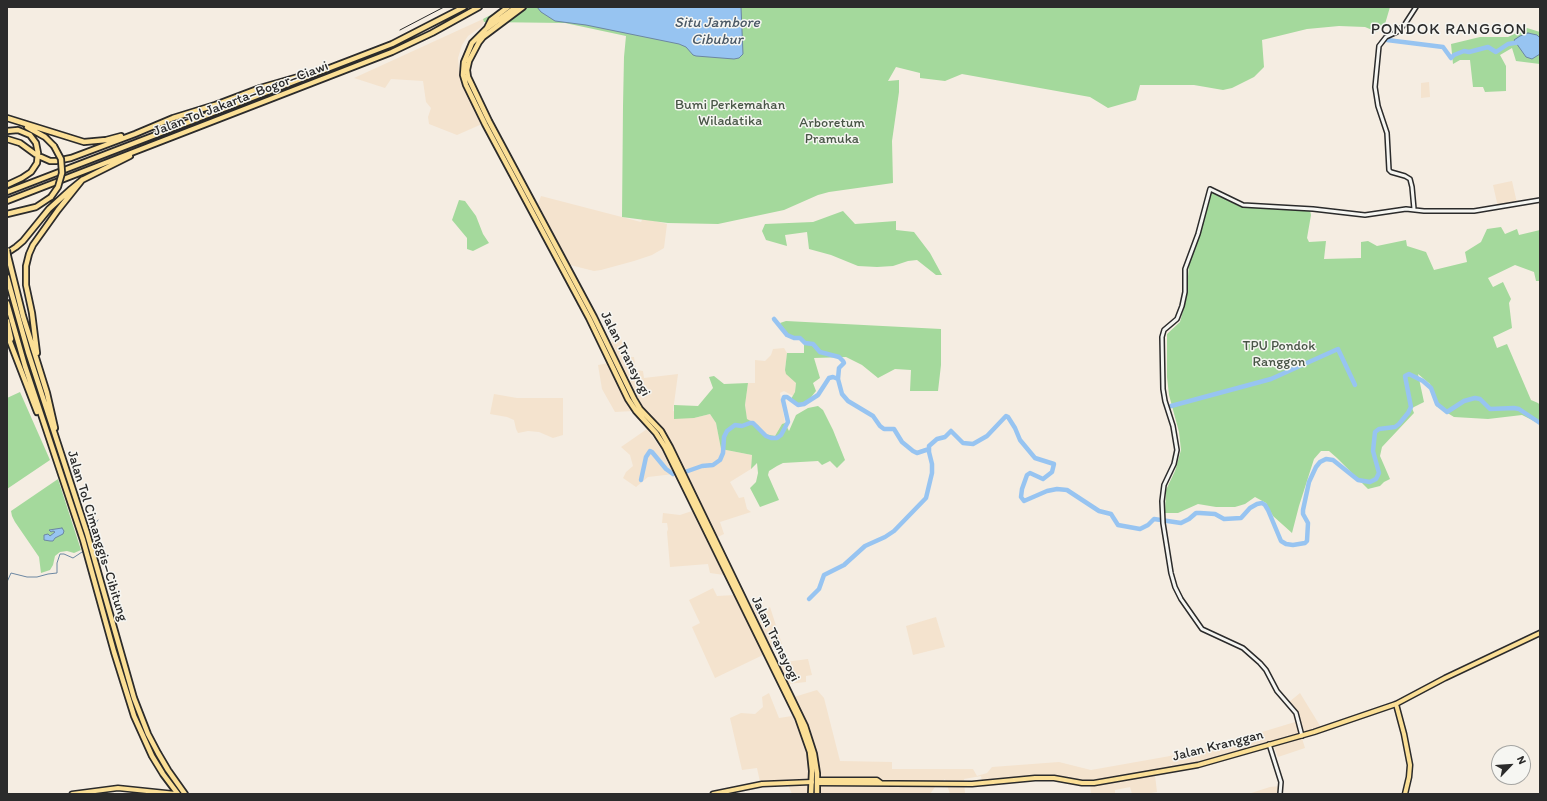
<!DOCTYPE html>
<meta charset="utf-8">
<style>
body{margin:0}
#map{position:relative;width:1547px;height:801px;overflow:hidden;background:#f5ede2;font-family:Itim,sans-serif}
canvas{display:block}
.frame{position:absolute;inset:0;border:8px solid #2b2b2b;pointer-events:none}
.north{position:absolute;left:1491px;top:745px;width:40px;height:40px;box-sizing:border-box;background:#f6f6f2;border:1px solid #a5a5a2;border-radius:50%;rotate:65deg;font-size:11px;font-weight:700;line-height:16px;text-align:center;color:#2b2b2b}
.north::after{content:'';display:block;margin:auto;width:14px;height:18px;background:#2b2b2b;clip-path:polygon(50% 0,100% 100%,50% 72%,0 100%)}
</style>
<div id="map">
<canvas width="1547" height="801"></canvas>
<div class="frame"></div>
<div class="north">N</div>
</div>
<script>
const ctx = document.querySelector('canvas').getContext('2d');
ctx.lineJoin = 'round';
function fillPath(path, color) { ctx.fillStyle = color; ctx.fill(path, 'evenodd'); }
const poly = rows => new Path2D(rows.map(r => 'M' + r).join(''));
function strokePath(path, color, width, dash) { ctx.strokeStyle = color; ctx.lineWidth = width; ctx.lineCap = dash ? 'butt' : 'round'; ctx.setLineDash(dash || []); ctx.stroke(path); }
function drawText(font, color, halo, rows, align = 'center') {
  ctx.font = font + ' Itim,sans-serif'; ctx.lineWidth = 3; ctx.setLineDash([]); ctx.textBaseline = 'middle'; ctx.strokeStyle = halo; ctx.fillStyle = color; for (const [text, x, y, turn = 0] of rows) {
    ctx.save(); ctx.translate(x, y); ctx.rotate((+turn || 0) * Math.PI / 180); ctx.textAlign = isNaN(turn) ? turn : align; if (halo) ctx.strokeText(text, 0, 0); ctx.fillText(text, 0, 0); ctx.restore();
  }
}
fillPath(poly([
 [483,19,484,22,481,27,468,36,462,45,458,58,460,80,482,124,457,135,429,124,428,117,431,108,426,102,423,81,391,79,385,88,354,78],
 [1429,82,1430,97,1421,98,1421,83],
 [1512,181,1517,203,1498,207,1493,185],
 [541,196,641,222,643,218,667,224,664,248,652,255,634,261,601,270,594,271,570,265,538,204],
 [621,339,628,357,634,357,636,370,643,371,644,378,678,374,673,411,694,418,710,414,716,423,721,449,752,455,751,469,730,482,739,498,744,497,747,509,751,512,720,522,724,534,716,538,663,431,642,409,634,397,609,343],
 [784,348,787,353,785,370,796,383,795,392,793,396,784,391,780,393,785,423,782,424,775,436,765,434,758,425,747,420,745,405,748,383,755,383,755,360,765,361,771,355,773,349],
 [609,363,620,391,633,411,615,412,602,389,598,365],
 [494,394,517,398,563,398,563,435,553,438,539,432,528,431,518,433,516,429,514,420,507,417,490,414],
 [647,429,661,449,674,474,648,477,636,487,623,478,626,472,633,466,630,455,621,447],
 [692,511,724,575,710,573,708,564,670,567,667,532,668,529,667,523,662,523,663,513,680,515],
 [713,588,717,596,735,595,763,655,715,678,692,627,700,623,689,600],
 [756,602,762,611,770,607,782,644,769,648,750,605],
 [936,617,945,647,913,655,906,626],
 [808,659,812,675,806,676,806,682,788,684,778,663],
 [817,690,824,698,840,761,892,762,892,769,973,769,977,776,987,773,992,767,1059,762,1091,770,1187,753,1219,745,1295,722,1289,702,1300,693,1322,729,1301,735,1305,748,1278,757,1274,747,1191,769,1155,775,1157,792,1146,794,1132,794,1130,787,1115,790,1115,794,1091,794,1090,785,1080,786,1058,781,1041,780,1038,779,983,787,981,776,964,779,965,794,950,794,945,779,935,787,930,794,819,794,819,776,816,753,810,728,794,697],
 [769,693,779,718,792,716,802,737,808,761,809,794,792,794,786,780,760,782,757,768,742,770,730,718,741,713,755,714,763,707,762,697],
 [1280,786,1279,794,1248,794,1270,787]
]), '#f4e3ce');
fillPath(poly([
 [506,7,1390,7,1385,24,1377,32,1365,27,1339,26,1307,29,1262,40,1264,67,1254,77,1232,88,1223,90,1194,85,1140,85,1136,100,1108,108,1090,97,962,74,945,81,920,78,920,73,896,67,888,81,899,80,899,92,892,141,893,183,829,192,818,195,784,210,718,224,668,223,622,217,623,106,624,57,626,36,565,23,484,22,483,19],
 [1527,28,1540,32,1540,64,1516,61,1512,48,1500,55,1506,66,1506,91,1485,92,1483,87,1473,87,1470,60,1460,60,1453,64,1451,44,1480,37,1508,37],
 [1210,192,1241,207,1310,210,1311,215,1307,238,1309,242,1326,241,1324,259,1361,258,1361,242,1368,241,1377,246,1406,240,1407,246,1426,252,1434,270,1467,262,1465,252,1481,242,1487,229,1501,227,1505,234,1517,229,1519,235,1540,230,1540,281,1536,281,1534,272,1515,265,1488,278,1493,287,1503,282,1511,299,1509,303,1512,328,1493,337,1497,348,1507,344,1531,400,1538,403,1540,405,1540,424,1522,415,1488,419,1454,417,1436,406,1430,384,1418,374,1424,402,1412,408,1414,413,1382,447,1380,456,1390,479,1384,482,1380,486,1368,489,1337,458,1329,451,1321,451,1314,459,1299,506,1292,533,1273,516,1266,503,1255,497,1245,504,1235,507,1216,507,1198,504,1178,513,1165,513,1166,490,1175,471,1181,450,1179,432,1169,395,1167,377,1167,334,1180,322,1186,300,1189,265,1200,235],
 [459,200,465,201,476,216,483,234,489,243,473,251,467,249,467,238,452,220],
 [843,211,855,224,896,221,896,230,914,232,930,253,942,275,936,275,917,260,908,261,893,266,877,267,858,266,831,255,809,249,807,232,785,235,787,246,766,240,762,231,765,224,813,222],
 [786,321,941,329,941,365,938,391,910,391,911,370,895,369,878,378,862,365,846,357,814,358,820,378,813,383,816,391,808,401,797,404,791,399,795,392,796,383,786,374,785,370,787,353,804,353,804,341,786,333,780,323],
 [714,376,724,384,748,383,745,405,747,419,758,425,765,434,775,436,782,424,785,423,789,431,796,415,808,408,818,406,823,410,833,430,845,460,837,468,830,461,822,465,818,461,783,463,777,466,769,471,768,475,779,500,760,507,750,488,756,482,758,473,757,463,751,469,752,455,721,449,716,423,710,414,694,418,674,419,674,405,698,406,713,388,709,377],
 [20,392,50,460,7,489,7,398],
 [58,479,81,550,74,553,67,551,60,552,55,556,53,565,50,570,41,573,39,557,15,522,12,516,11,511]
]), '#a4d99c');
const water = poly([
 [537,7,741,7,743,54,739,58,734,59,696,56,693,55,686,47,679,44,586,25,555,21,541,12,537,7],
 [1528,33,1537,35,1540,38,1540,54,1532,59,1526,57,1514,40,1520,36,1528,33],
 [62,528,64,531,63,534,55,538,53,541,50,541,44,540,44,535,48,534,50,536,55,532,53,531,51,532,49,530,62,528]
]);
fillPath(water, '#97c4f1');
strokePath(water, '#6c87a2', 1);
strokePath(poly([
 [91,544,94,537,93,533,95,524,98,520],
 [7,582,11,573,27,577,37,577,48,574,57,573,57,563,60,554,64,554,73,558,82,552,85,552]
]), '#6c87a2', 1);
strokePath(poly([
 [1387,40,1443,47,1451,58,1454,55,1464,51,1469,52,1488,47,1496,52,1508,44,1521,42],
 [774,319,787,335,794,338,800,338,805,343,813,344,820,352,839,357,843,361,844,363,839,368,838,379,842,394,848,401,873,416,880,426,884,429,894,429,902,442,913,451,917,453,929,449],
 [1171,406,1271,379,1338,349,1355,385],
 [685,472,702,466,713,465,720,460,723,453,724,437,727,431,735,425,742,426,750,423,753,423,766,436,771,438,777,438,781,435,788,422,783,400,784,397,787,397,798,405,804,404,818,395,829,378,833,377,838,379],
 [641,480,646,457,650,451,652,452,666,469,673,474],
 [809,599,819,589,824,575,844,565,865,546,885,537,894,531,926,498,932,473,932,464,929,452,929,446,937,439,945,437,951,431,963,443,973,444,987,436,1006,416,1008,417,1015,428,1020,440,1035,458,1054,464,1052,472,1043,479,1030,473,1027,475,1022,489,1021,497,1024,501,1047,491,1057,489,1067,490,1099,511,1111,514,1118,525,1140,529,1148,525,1154,519,1181,523,1189,519,1196,513,1200,513,1215,514,1224,519,1241,518,1250,508,1257,504,1262,503,1265,505,1268,510,1281,541,1286,544,1293,545,1305,543,1307,541,1308,523,1303,514,1303,510,1309,482,1316,467,1320,462,1326,459,1333,460,1358,480,1370,482,1376,479,1379,473,1373,451,1375,432,1379,429,1395,427,1399,424,1408,413,1411,407,1405,376,1409,374,1423,381,1431,388,1437,404,1447,412,1464,401,1475,398,1480,399,1490,409,1514,408,1519,409,1540,423]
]), '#97c4f1', 4.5);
const minor = poly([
 [1414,209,1412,187,1410,179,1405,176,1391,172,1389,170,1387,133,1378,106,1375,87,1379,46,1386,37,1397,32,1405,24,1416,7],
 [1302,736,1296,713,1277,691,1266,670,1260,663,1243,648,1202,629,1181,599,1175,587,1171,573,1163,523,1162,501,1164,485,1174,464,1177,450,1173,426,1165,401,1163,389,1162,337,1164,330,1177,319,1182,306,1185,292,1185,269,1198,234,1210,189,1243,205,1313,209,1365,215,1406,209,1424,211,1474,211,1540,200],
 [1269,744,1281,782,1280,794]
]);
const major = poly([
 [1396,704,1404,734,1410,765,1409,777,1405,794],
 [817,780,877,780,881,783],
 [817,783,972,784,1035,778,1054,778,1082,783,1094,783,1198,765,1314,732,1396,704,1445,678,1540,633],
 [72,794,118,788,176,794],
 [713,794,762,784,812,782]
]);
const highway = poly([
 [516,7,486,29,472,43,464,62,463,75,466,85,485,124,589,318,628,399,636,411,656,433,665,447,798,718,810,752,812,771,811,794],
 [523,7,483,37,479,42,469,61,467,70,468,77,489,121,594,317,634,399,640,409,661,431,670,447,805,726,814,754,817,773,817,794],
 [487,28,491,20,508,7],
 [7,118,84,142,106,140,121,136],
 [27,127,45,137,54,146],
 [7,131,18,130,30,135,36,143,38,153,37,163,31,172,22,178,7,185],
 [7,139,20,143,35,154],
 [41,157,50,161,56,161,71,158,135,134,173,118,215,105,260,88,298,77],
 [7,192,392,44,464,7],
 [7,201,392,52,432,33,479,7],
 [7,214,36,207,51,197],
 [7,253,16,247,23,241,49,209,71,189,82,180,130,156],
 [8,256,23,316,47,393,55,428],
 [7,277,28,352,87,533,134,698,148,734,158,753,168,770,185,794],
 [7,303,25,366,83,540,114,652,134,716,152,756,163,774,178,794],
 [7,321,11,339],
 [7,334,37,412],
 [37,353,32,313,26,285,26,266,29,254,33,245,58,210,82,180]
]);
strokePath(minor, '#2b2b2b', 6);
strokePath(major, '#2b2b2b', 7);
strokePath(highway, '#2b2b2b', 8);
strokePath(minor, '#f6f6f2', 3);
strokePath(major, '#fbdf96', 4);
strokePath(highway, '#fbdf96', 4.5);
strokePath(poly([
 [400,30,444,7]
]), '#2b2b2b', 1);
const highwayBridge = poly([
 [51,197,58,187,62,173,61,159,54,146],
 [7,250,8,256]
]);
strokePath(highwayBridge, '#2b2b2b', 8, []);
strokePath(highwayBridge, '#fbdf96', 4.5);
drawText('14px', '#2b2b2b', '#f6f6f2', [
 ["Jalan Tol Jakarta–Bogor–Ciawi",241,99,-21],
 ["Jalan Transyogi",625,354,63],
 ["Jalan Tol Cimanggis–Cibitung",97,536,73],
 ["Jalan Transyogi",775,639,64],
 ["Jalan Kranggan",1218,746,-14]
]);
drawText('14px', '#495647', '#f6f6f2', [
 ["Bumi Perkemahan",730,105],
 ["Wiladatika",730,121],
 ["Arboretum",832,123],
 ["Pramuka",832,139],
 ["TPU Pondok",1279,346],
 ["Ranggon",1279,362]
]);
drawText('italic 15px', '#4b5966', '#f6f6f2', [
 ["Situ Jambore",717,23],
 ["Cibubur",717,40]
]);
ctx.letterSpacing = '1px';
drawText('16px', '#2b2b2b', '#f6f6f2', [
 ["PONDOK RANGGON",1449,30]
]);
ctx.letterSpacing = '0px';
</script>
